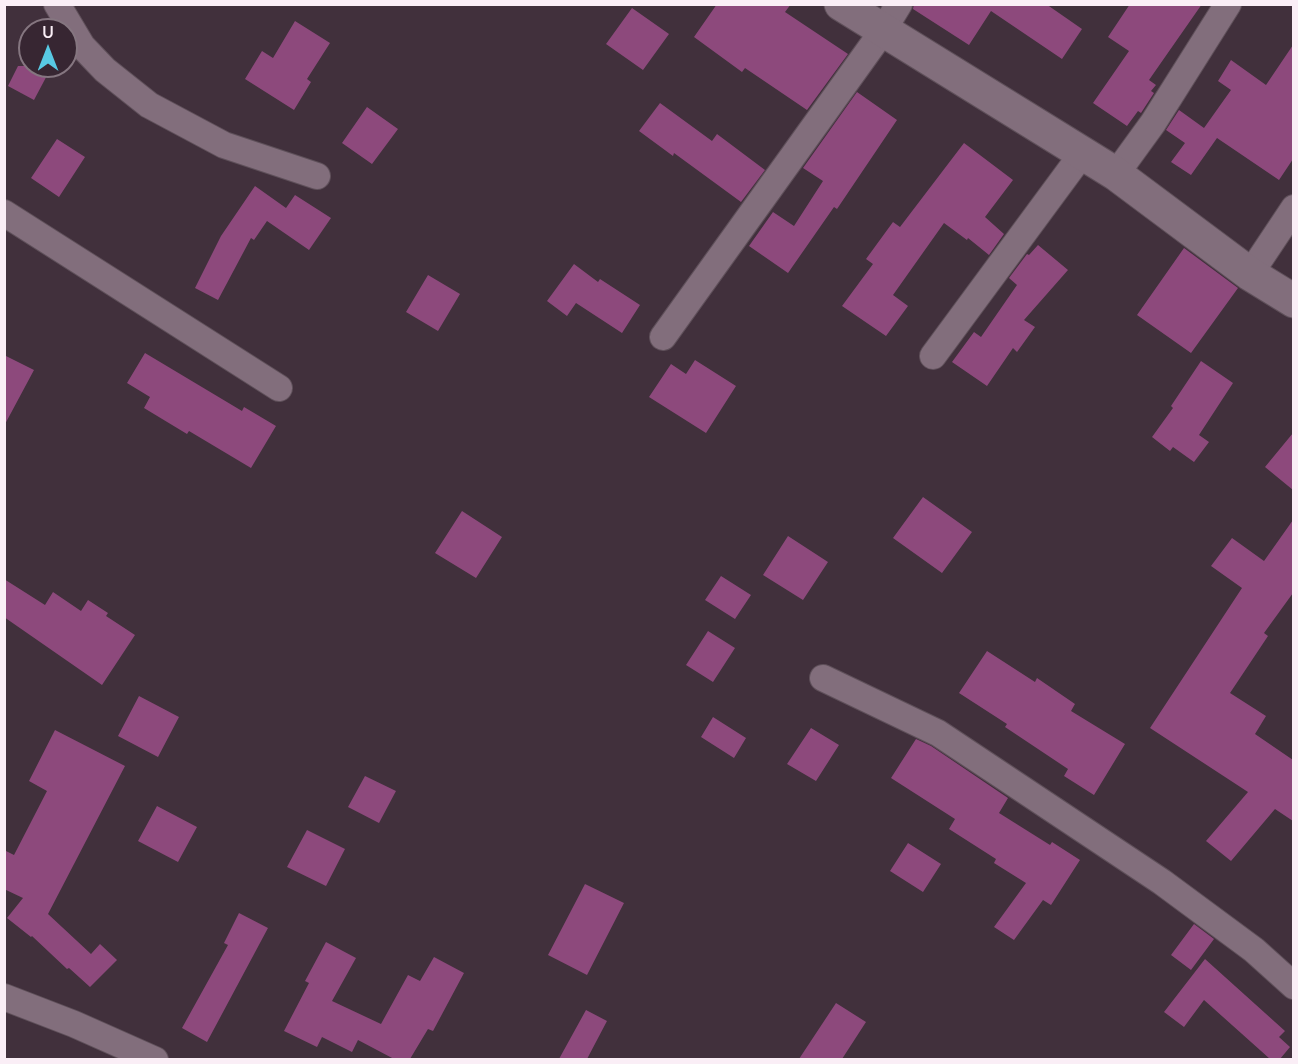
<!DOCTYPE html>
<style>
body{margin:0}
#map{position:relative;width:1298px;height:1064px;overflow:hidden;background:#41303c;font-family:Manrope,sans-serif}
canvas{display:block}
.frame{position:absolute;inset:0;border:6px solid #faeef6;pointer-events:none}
.north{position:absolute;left:18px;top:18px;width:60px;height:60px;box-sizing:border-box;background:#372632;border:2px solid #857680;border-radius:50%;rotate:0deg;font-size:16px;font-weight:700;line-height:24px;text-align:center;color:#faeef6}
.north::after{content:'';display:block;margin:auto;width:21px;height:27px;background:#58c9e3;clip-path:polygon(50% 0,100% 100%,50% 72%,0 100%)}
</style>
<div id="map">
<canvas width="1298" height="1064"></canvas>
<div class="frame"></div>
<div class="north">U</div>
</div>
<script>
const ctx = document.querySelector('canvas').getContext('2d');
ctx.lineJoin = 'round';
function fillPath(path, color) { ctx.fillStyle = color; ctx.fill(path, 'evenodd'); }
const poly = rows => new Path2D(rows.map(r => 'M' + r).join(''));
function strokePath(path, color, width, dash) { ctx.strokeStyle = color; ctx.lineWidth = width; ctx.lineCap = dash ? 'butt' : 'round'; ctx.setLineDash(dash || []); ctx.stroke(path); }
fillPath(poly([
 [717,4,791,4,785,12,848,54,807,110,745,68,742,72,694,37],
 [914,4,1046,4,1082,29,1062,59,991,11,969,45,913,9],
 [1130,4,1202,4,1149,80,1156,85,1151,91,1154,93,1141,113,1138,111,1127,126,1093,103,1129,51,1108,37],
 [632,8,669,34,643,70,606,44],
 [295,21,330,43,307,79,311,82,294,110,245,79,262,51,273,58],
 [1293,45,1293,159,1279,180,1217,138,1191,175,1171,162,1185,143,1166,130,1179,110,1204,128,1231,90,1218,81,1231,60,1266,85],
 [18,66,52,66,34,100,8,86],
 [857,92,897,120,837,209,834,207,788,273,749,246,773,212,794,226,823,181,803,168],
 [660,103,712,141,717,134,765,170,741,202,674,153,673,156,639,131],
 [367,107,398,129,372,164,342,143],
 [57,139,85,157,59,197,31,178],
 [964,143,1013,180,985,217,1004,234,989,255,968,238,967,240,944,223,893,295,908,306,886,336,842,306,873,264,866,259,893,222,900,227],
 [255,186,286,208,295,195,331,218,309,250,267,221,254,240,251,238,218,300,195,288,221,236],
 [1038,245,1068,270,1024,320,1035,327,1017,352,1013,348,987,386,952,362,974,332,981,337,1017,285,1009,278,1027,254,1029,255],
 [1184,248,1238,288,1191,353,1137,315],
 [574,264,598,282,600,279,640,305,622,333,576,303,567,316,547,301],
 [428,275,460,294,438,331,406,312],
 [145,353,242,411,244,407,276,426,251,468,189,431,187,434,144,408,150,397,127,383],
 [4,355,34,370,4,426],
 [695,360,736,386,706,433,649,397,671,364,686,374],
 [1201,361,1233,383,1199,435,1209,442,1194,462,1173,447,1170,451,1152,437,1173,408,1171,406],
 [1293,433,1293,490,1265,467],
 [923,497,972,532,942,573,893,538],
 [462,511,502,537,476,578,435,553],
 [1293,520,1293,593,1264,633,1268,636,1230,693,1266,716,1255,734,1293,760,1293,821,1275,809,1231,861,1206,841,1248,792,1150,728,1242,588,1211,566,1232,538,1264,561],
 [788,536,828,562,803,600,763,575],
 [721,576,751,595,735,619,705,600],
 [4,579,45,605,53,592,81,611,88,600,108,613,106,616,135,635,102,685,4,617],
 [708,631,735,648,713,682,686,665],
 [987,651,1035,682,1037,678,1075,704,1071,711,1125,744,1094,795,1064,776,1068,769,1005,727,1007,724,959,693],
 [139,696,179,717,158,757,118,736],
 [713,717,746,738,734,758,701,737],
 [811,728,839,745,816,781,787,764],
 [55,730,125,766,48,914,91,954,100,944,117,960,90,987,69,968,67,969,32,936,31,937,7,918,23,898,4,889,4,850,14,855,47,791,29,781],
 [916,739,931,746,1008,798,999,813,1050,845,1052,842,1080,860,1051,905,1043,900,1014,940,994,927,1026,883,994,863,996,859,949,829,955,819,891,778],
 [365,776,396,791,379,823,348,807],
 [157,806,197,827,178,862,138,841],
 [307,830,345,849,326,886,287,867],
 [908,843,941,864,923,892,890,871],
 [585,884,624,903,587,975,548,955],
 [239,913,268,928,207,1042,182,1028,228,945,224,943],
 [1194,924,1214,939,1191,970,1171,955],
 [326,942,356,958,332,1001,381,1024,408,975,420,981,434,957,464,973,433,1031,428,1029,410,1059,394,1059,358,1040,352,1052,322,1037,317,1047,284,1031,309,983,305,981],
 [1205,959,1285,1031,1279,1037,1290,1047,1280,1059,1270,1059,1204,1000,1184,1027,1164,1012],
 [836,1003,866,1022,842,1059,799,1059],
 [586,1010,607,1021,587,1059,559,1059]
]), '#8d497c');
const minor = poly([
 [57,4,82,46,105,70,149,105,224,145,317,176],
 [1116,174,1153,123,1228,4],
 [4,213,279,388],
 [1250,274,1294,208],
 [663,337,882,32,899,4],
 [933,356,1082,154],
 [823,678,938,733,1162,882,1254,950,1294,986],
 [4,997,74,1024,155,1060]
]);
const tertiary = poly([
 [841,4,1116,174,1250,274,1294,301]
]);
strokePath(minor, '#5f505a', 28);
strokePath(tertiary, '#5f505a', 35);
strokePath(minor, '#826e7c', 26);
strokePath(tertiary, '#826e7c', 33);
</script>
